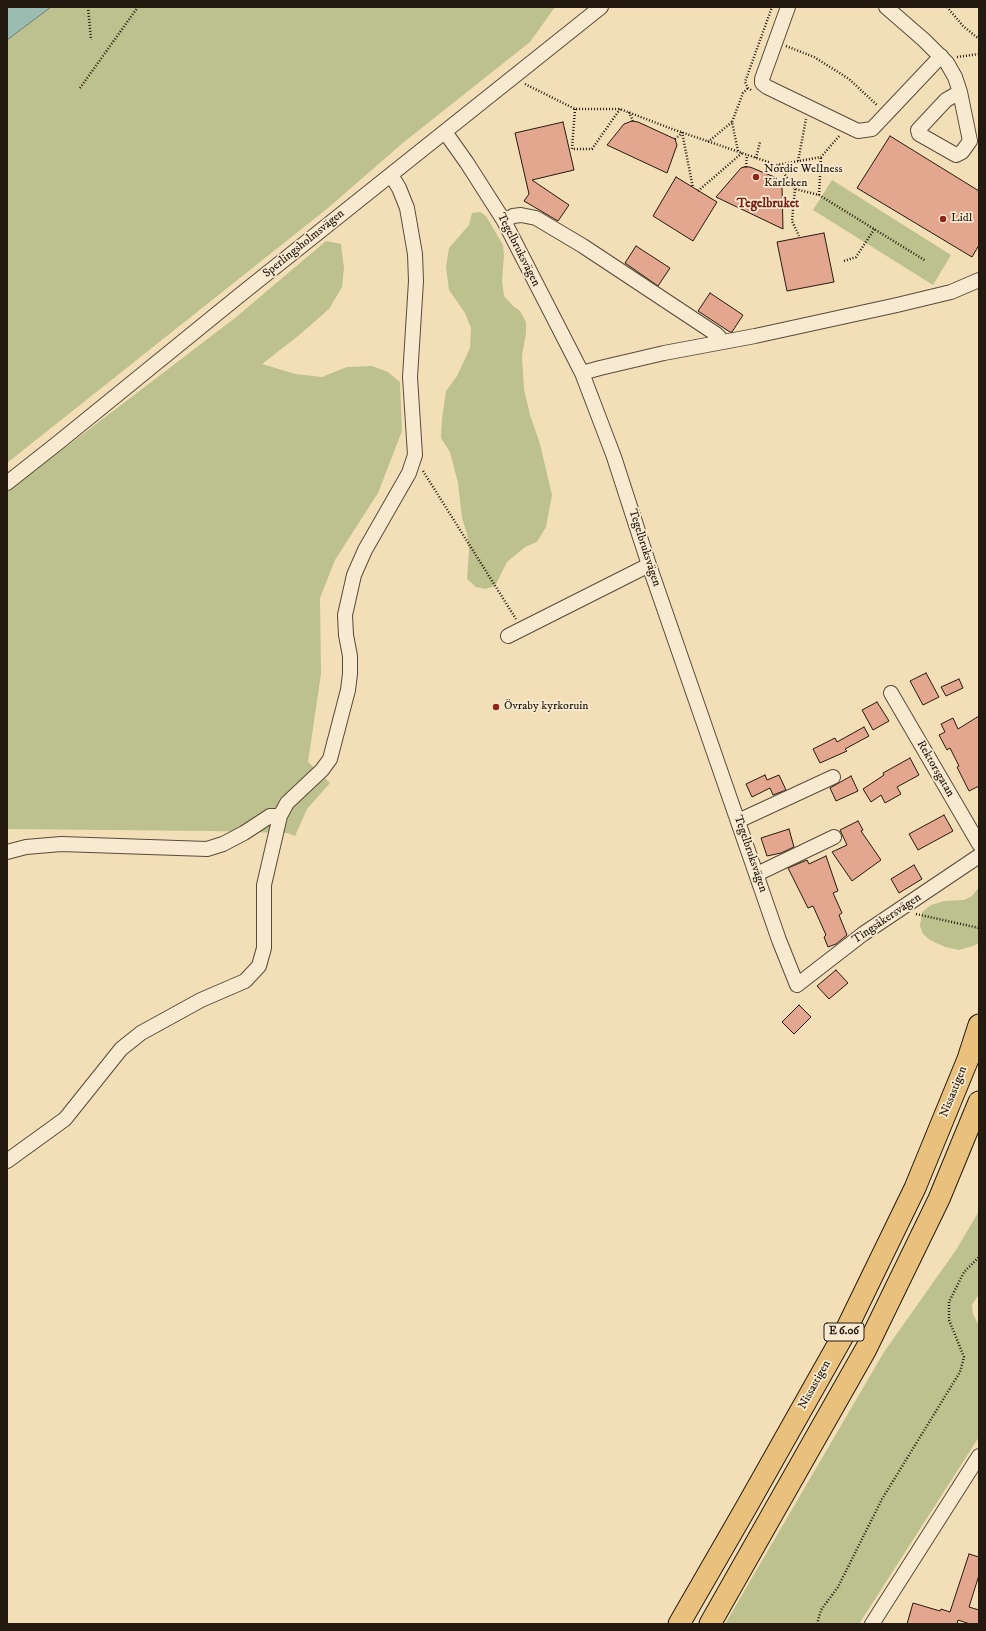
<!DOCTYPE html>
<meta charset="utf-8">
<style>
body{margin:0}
#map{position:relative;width:986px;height:1631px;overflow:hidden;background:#f2dfb8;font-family:"IM FELL DW Pica",serif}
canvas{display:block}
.frame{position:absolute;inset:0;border:8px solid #251a0f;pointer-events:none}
</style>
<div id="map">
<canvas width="986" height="1631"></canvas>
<div class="frame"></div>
</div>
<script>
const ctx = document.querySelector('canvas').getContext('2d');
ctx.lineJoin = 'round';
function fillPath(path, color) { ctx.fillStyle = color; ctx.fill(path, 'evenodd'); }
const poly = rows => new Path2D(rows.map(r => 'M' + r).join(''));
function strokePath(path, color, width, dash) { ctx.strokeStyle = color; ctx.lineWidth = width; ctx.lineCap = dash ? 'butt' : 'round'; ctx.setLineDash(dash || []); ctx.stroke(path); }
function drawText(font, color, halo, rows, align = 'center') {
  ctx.font = font + ' "IM FELL DW Pica",serif'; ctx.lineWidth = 3.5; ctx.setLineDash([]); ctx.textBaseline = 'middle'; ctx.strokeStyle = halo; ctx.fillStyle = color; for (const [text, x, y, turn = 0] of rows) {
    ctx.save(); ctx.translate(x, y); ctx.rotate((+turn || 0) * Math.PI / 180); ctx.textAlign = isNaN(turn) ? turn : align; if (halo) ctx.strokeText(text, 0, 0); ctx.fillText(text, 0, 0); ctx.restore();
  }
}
fillPath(poly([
 [51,7,555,7,530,42,404,142,328,208,7,463,7,40],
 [832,180,951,255,933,285,813,210],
 [480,212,486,216,503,245,504,255,502,281,504,296,513,306,520,311,526,322,526,333,522,356,524,389,530,415,540,444,552,495,546,527,537,542,525,547,507,562,495,586,485,589,476,587,467,579,469,551,467,534,462,518,458,483,450,452,441,438,442,419,446,391,457,376,470,348,471,328,465,313,449,290,446,267,449,248,469,225,472,213],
 [326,241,341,244,344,268,342,287,329,309,298,336,262,364,295,374,322,377,347,367,372,366,388,372,400,382,402,431,378,493,335,560,320,598,321,674,308,762,330,783,307,809,295,836,287,833,214,831,7,829,7,492,235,318],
 [979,887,979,943,973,946,959,950,945,947,930,940,923,934,920,926,922,912,931,905,944,901,964,900,972,896],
 [979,1211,979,1294,972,1305,973,1314,979,1326,979,1437,859,1624,725,1624,884,1352,956,1250]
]), '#bcc18d');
const water = poly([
 [7,7,51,7,7,40,7,7]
]);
fillPath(water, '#9bbcb1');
strokePath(water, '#6c7b70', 1);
const building = poly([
 [632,121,638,122,675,139,677,145,667,173,607,145,624,124,632,121],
 [563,122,574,170,532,180,569,205,558,221,524,201,529,194,515,133,563,122],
 [890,136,979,191,979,245,972,257,857,188,890,136],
 [744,167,750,167,777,178,782,186,783,229,716,197,741,168,744,167],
 [676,177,717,202,693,241,653,216,676,177],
 [824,233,834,282,787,291,777,242,824,233],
 [636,246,670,268,658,286,625,263,636,246],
 [710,293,743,315,732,332,730,332,698,311,710,293],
 [926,673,939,697,923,705,910,681,926,673],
 [959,679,963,688,946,696,941,687,959,679],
 [877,702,889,721,873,730,862,710,877,702],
 [979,716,979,786,969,791,957,767,959,766,950,748,947,750,939,735,945,732,941,724,953,718,958,729,979,716],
 [864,727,869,736,845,749,847,751,820,763,813,749,835,738,837,742,864,727],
 [910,758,919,775,897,787,901,794,885,803,881,795,871,802,863,789,884,775,883,773,910,758],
 [765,775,767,780,779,775,786,790,773,795,770,788,752,797,746,784,765,775],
 [851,776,858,791,836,801,830,788,851,776],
 [944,815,953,831,918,850,909,834,944,815],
 [858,821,863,830,861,831,881,860,852,881,832,852,847,845,840,830,858,821],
 [789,829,794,847,781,853,767,856,761,838,789,829],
 [826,856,838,891,833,893,842,913,839,915,847,935,836,944,828,947,824,937,826,935,813,906,808,908,788,868,807,860,809,864,826,856],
 [914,865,922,879,899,893,891,879,914,865],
 [836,970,848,983,829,999,817,986,836,970],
 [799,1005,811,1017,794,1034,782,1022,799,1005],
 [969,1554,979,1557,979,1575,969,1607,979,1610,979,1624,970,1624,958,1620,957,1624,907,1624,913,1603,940,1611,941,1609,950,1612,969,1554]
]);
fillPath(building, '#e3a68e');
strokePath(building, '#251a0f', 1);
const minor = poly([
 [788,7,762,79,762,83,767,87,858,131,872,129,941,56],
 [886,7,924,40,947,63,955,77,960,92,970,141,962,152,956,155,919,134,918,130,946,100,960,92],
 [445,132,467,163,504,221,582,373,614,457,649,565,779,940,797,985,863,934,979,856],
 [504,221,513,216,521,215,536,218,583,246,716,334,719,337,721,342],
 [582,373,600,368,664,353,755,336,897,305,951,292,979,280],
 [7,483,59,442,240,295,601,7],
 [508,636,649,565],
 [891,693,979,844],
 [738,821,833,777],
 [7,852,26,847,61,844,207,849,223,844,244,833,270,816,280,816,287,803,322,770,330,759,348,690,350,674,350,656,346,635,345,615,354,575,365,550,409,473,415,455,410,377,416,281,415,254,407,208,399,188,391,175],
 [757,874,834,837],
 [7,1161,65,1119,121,1049,141,1033,201,1000,245,981,259,966,264,948,264,885,280,816],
 [872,1624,979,1456]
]);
const highway = poly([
 [679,1624,747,1506,844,1334,915,1188,968,1059,979,1025],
 [710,1624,866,1349,939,1199,979,1102]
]);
strokePath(minor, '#584b39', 16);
strokePath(highway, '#251a0f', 23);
strokePath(poly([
 [88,7,91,40],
 [947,7,963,26,979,39],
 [786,46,814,57,838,72,849,79,877,105],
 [957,57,979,54],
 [525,84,575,109,620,109,672,129,777,165,821,157,840,135],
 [80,88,138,7],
 [751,90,748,88,745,82,772,7],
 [575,109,572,149,592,149,620,109],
 [629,112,633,121],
 [682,132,693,188],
 [675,139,681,134],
 [708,142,732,122],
 [738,151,732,122,743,93,748,88],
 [756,158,760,142],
 [798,161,806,119],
 [778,165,795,189,819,195,926,261],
 [746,167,747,155],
 [795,189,792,221,799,236],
 [698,191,742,153],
 [819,195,821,157],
 [844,261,856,257,875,228],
 [423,471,516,619],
 [916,914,979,928],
 [817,1624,821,1610,838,1587,882,1499,960,1372,964,1357,949,1320,949,1302,964,1272,979,1257]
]), '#251a0f', 2.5, [1, 2]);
strokePath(minor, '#f7ead1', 14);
strokePath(highway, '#e9c07c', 21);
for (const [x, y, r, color] of [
 [756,177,4,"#8f2418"],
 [943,219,4,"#8f2418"],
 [496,707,4,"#8f2418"]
]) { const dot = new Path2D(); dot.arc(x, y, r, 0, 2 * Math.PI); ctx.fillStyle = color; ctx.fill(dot); strokePath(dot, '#f7ead1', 1.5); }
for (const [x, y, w] of [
 [844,1332,40]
]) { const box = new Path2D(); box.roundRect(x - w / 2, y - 9, w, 18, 3); ctx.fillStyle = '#f7ead1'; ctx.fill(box); strokePath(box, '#251a0f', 1); }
drawText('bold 11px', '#251a0f', null, [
 ["E 6.06",844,1332]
]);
drawText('12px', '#251a0f', '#f7ead1', [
 ["Nordic Wellness",764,170],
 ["Kärleken",764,184],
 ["Lidl",951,219],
 ["Övraby kyrkoruin",504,707]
], 'left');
drawText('12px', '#251a0f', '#f7ead1', [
 ["Sperlingsholmsvägen",304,244,-39],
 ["Tegelbruksvägen",518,250,63],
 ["Tegelbruksvägen",644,548,72],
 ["Rektorsgatan",935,769,60],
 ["Tegelbruksvägen",750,854,71],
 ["Tingsåkersvägen",887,919,-34],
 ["Nissastigen",954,1092,-68],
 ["Nissastigen",815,1385,-61]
]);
drawText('bold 13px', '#7a1f14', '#f7ead1', [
 ["Tegelbruket",768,204]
]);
</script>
